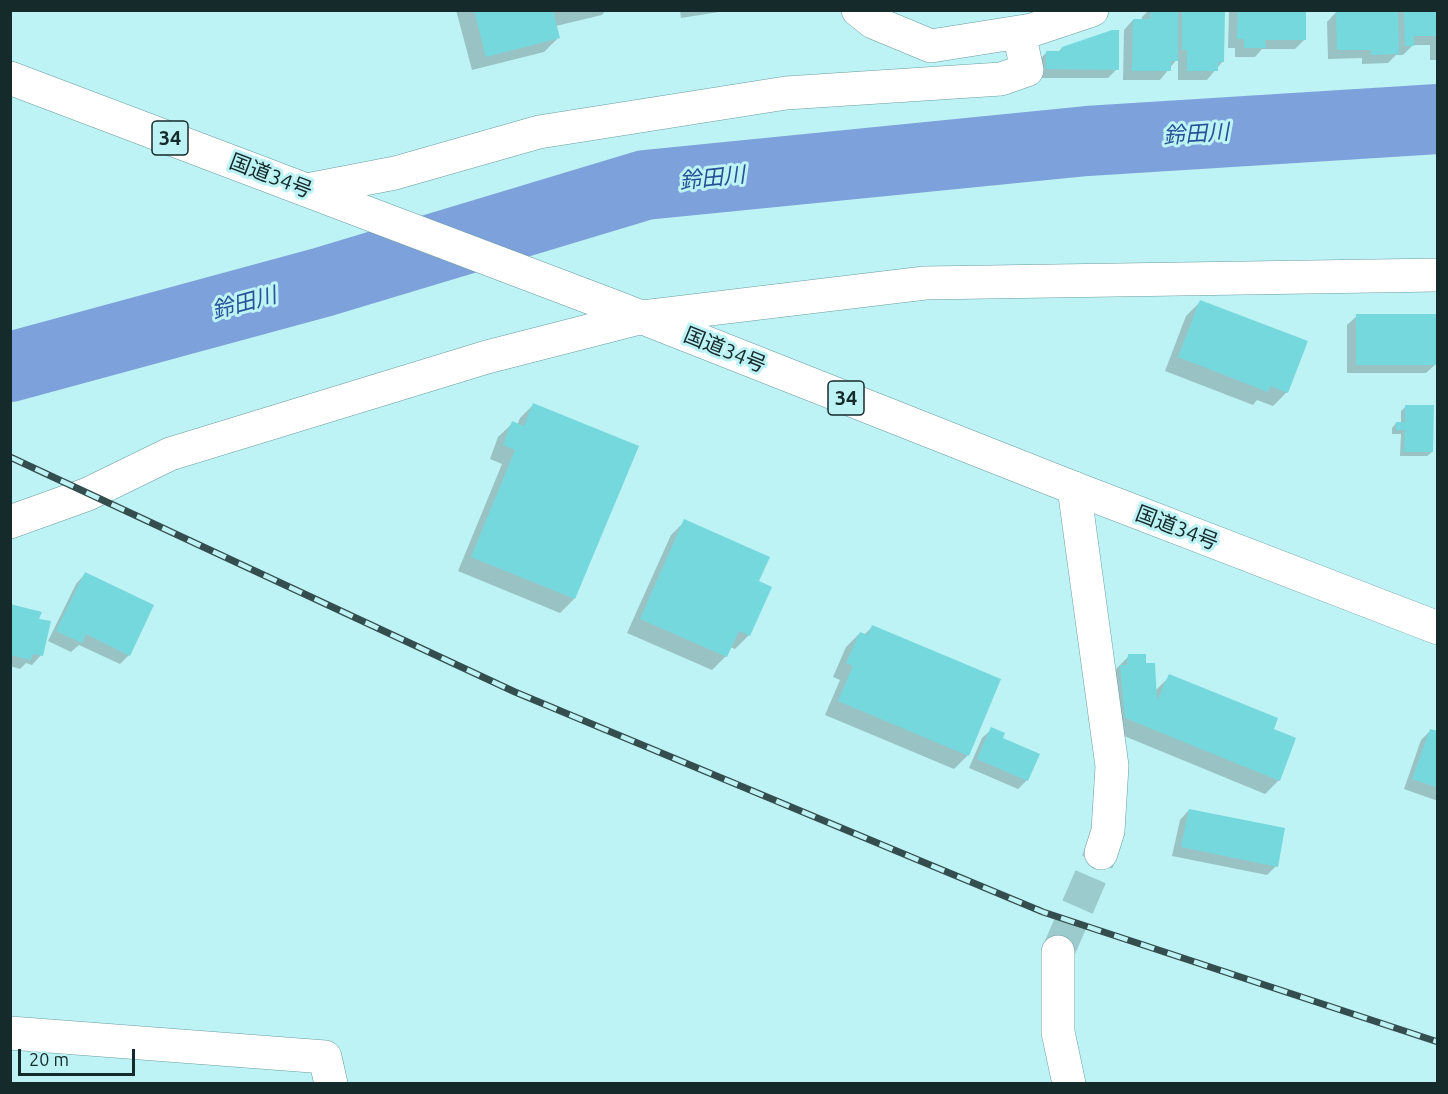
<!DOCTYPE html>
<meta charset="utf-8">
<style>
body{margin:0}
#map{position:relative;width:1448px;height:1094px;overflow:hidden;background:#bef3f5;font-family:Ubuntu,sans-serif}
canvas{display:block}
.frame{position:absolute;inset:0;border:12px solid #152a2b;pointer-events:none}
.scale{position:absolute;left:18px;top:1049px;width:117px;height:27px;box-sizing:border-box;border:3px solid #152a2b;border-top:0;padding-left:8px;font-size:18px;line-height:21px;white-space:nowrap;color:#152a2b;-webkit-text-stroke:4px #bef3f5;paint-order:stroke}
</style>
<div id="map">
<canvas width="1448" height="1094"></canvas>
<div class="frame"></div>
<div class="scale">20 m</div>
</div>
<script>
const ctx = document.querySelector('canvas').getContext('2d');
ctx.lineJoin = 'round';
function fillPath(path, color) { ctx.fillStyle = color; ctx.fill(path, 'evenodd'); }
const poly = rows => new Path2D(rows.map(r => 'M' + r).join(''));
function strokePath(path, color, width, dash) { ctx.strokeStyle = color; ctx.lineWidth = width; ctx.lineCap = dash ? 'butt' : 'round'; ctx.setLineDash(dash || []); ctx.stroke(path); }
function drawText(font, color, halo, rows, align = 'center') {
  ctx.font = font + ' Ubuntu,"Noto Sans JP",sans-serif'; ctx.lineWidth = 6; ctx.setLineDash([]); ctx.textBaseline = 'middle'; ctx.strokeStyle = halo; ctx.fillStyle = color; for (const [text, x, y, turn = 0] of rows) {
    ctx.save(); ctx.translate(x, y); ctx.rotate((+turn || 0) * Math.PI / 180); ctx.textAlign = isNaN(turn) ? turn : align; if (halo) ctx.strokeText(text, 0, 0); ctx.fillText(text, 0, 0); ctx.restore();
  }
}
fillPath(poly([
 [456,10,606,10,602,15,556,26,558,38,544,52,472,70],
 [680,10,732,10,681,18],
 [1149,10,1223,10,1223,61,1207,80,1178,80,1178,58,1160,80,1123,80,1124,30,1133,20,1142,20,1142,17],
 [1229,10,1304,10,1305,39,1295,49,1262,49,1255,57,1235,57,1235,48,1228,48],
 [1338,10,1438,10,1438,60,1430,60,1430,45,1413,45,1403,55,1396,55,1388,63,1362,64,1362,58,1328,59,1327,22],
 [1062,48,1117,69,1108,78,1037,78,1037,62,1047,52,1058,52],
 [1200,302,1287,392,1273,406,1257,400,1253,405,1165,371,1186,316],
 [1357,316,1436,364,1426,373,1347,373,1347,325],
 [534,404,574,599,560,613,458,571,502,464,490,459,498,437,513,423,517,425,520,418],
 [1406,406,1432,452,1427,456,1400,456,1401,434,1392,434,1392,428,1396,423,1401,423,1401,411],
 [685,521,757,582,749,635,735,649,730,647,726,656,712,670,627,633,671,535],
 [85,574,129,655,120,664,79,645,71,652,48,641,76,584],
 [10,606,38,620,41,655,32,665,26,663,20,669,10,666],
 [872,627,968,755,954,769,825,715,840,680,833,677,846,647,860,633,864,635],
 [1129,656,1144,664,1155,691,1170,676,1272,730,1279,780,1265,794,1112,731,1115,670],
 [992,729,1027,780,1018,789,969,768,982,738],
 [1431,730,1438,733,1438,801,1404,789,1421,740],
 [1189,810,1276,866,1267,875,1172,856,1180,820]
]), '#0003');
strokePath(poly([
 [10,367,323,282,645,185,1087,141,1438,119]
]), '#7da1da', 70);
fillPath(poly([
 [474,10,553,10,560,38,486,57],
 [1151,10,1178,10,1178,61,1171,61,1171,71,1132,71,1133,19,1150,19],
 [1182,10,1225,10,1224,62,1218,62,1218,71,1187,71,1187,50,1182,50],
 [1238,10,1306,10,1306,40,1265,40,1266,48,1244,48,1244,39,1237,39],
 [1398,10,1399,54,1371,55,1371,50,1337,50,1336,11],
 [1404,10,1438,10,1438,36,1414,36,1414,46,1405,46],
 [1112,30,1119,30,1119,70,1046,69,1046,51,1061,51,1062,47],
 [1200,300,1308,341,1288,393,1270,386,1268,392,1178,357],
 [1356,314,1437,314,1437,365,1356,365],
 [533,403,639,446,575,599,471,557,515,450,503,445,512,421,524,426],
 [1405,405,1434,405,1433,452,1404,452,1405,430,1396,430,1396,422,1405,422],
 [684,519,770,557,759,581,772,587,750,636,739,631,727,657,640,619],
 [85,572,154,605,130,656,86,634,82,643,56,631],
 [10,604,42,612,39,619,51,621,43,656,33,654,31,660,10,655],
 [872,625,1001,679,969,756,838,701,853,666,846,663,860,632,868,635],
 [1128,654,1146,654,1146,663,1155,663,1157,701,1169,674,1278,718,1274,729,1296,738,1280,781,1125,718,1120,665,1127,665],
 [991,727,1005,733,1003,738,1040,754,1028,781,977,759],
 [1430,729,1438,731,1438,788,1412,779],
 [1189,809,1285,828,1278,867,1181,847]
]), '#75d8dd');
strokePath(poly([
 [1058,952,1101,853]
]), '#9ccbcd', 33, [33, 16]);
const minor = poly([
 [858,10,873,22,931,46,1032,30,1092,10],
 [307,190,395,173,539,132,786,93,1001,79,1027,70,1019,33],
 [1074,488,1112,766,1108,831,1101,853],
 [10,522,88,494,170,454,487,357,643,317,925,283,1438,275],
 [1058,952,1058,1032,1069,1084],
 [10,1033,325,1057,331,1084]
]);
const highway = poly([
 [10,78,618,308,1074,488,1438,628]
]);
strokePath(minor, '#6a9c9f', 34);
strokePath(highway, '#6a9c9f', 34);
strokePath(minor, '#fff', 33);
strokePath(highway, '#fff', 33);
const rail = poly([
 [10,457,515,692,1043,912,1438,1042]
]);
strokePath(rail, '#344e4f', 7);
strokePath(rail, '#bef3f5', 4.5, [14]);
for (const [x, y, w] of [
 [170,138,36],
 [846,398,36]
]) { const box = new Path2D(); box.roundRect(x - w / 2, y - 17, w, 34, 4.5); ctx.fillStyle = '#bef3f5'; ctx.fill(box); strokePath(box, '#152a2b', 1.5); }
drawText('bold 20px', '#152a2b', null, [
 ["34",170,138],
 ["34",846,398]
]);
drawText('21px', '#152a2b', '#bef3f5', [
 ["国道34号",271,176,21],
 ["国道34号",725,350,22],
 ["国道34号",1177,528,21]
]);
drawText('italic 22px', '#275196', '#bef3f5', [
 ["鈴田川",1196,134,-4],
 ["鈴田川",712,178,-6],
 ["鈴田川",244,303,-15]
]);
</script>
